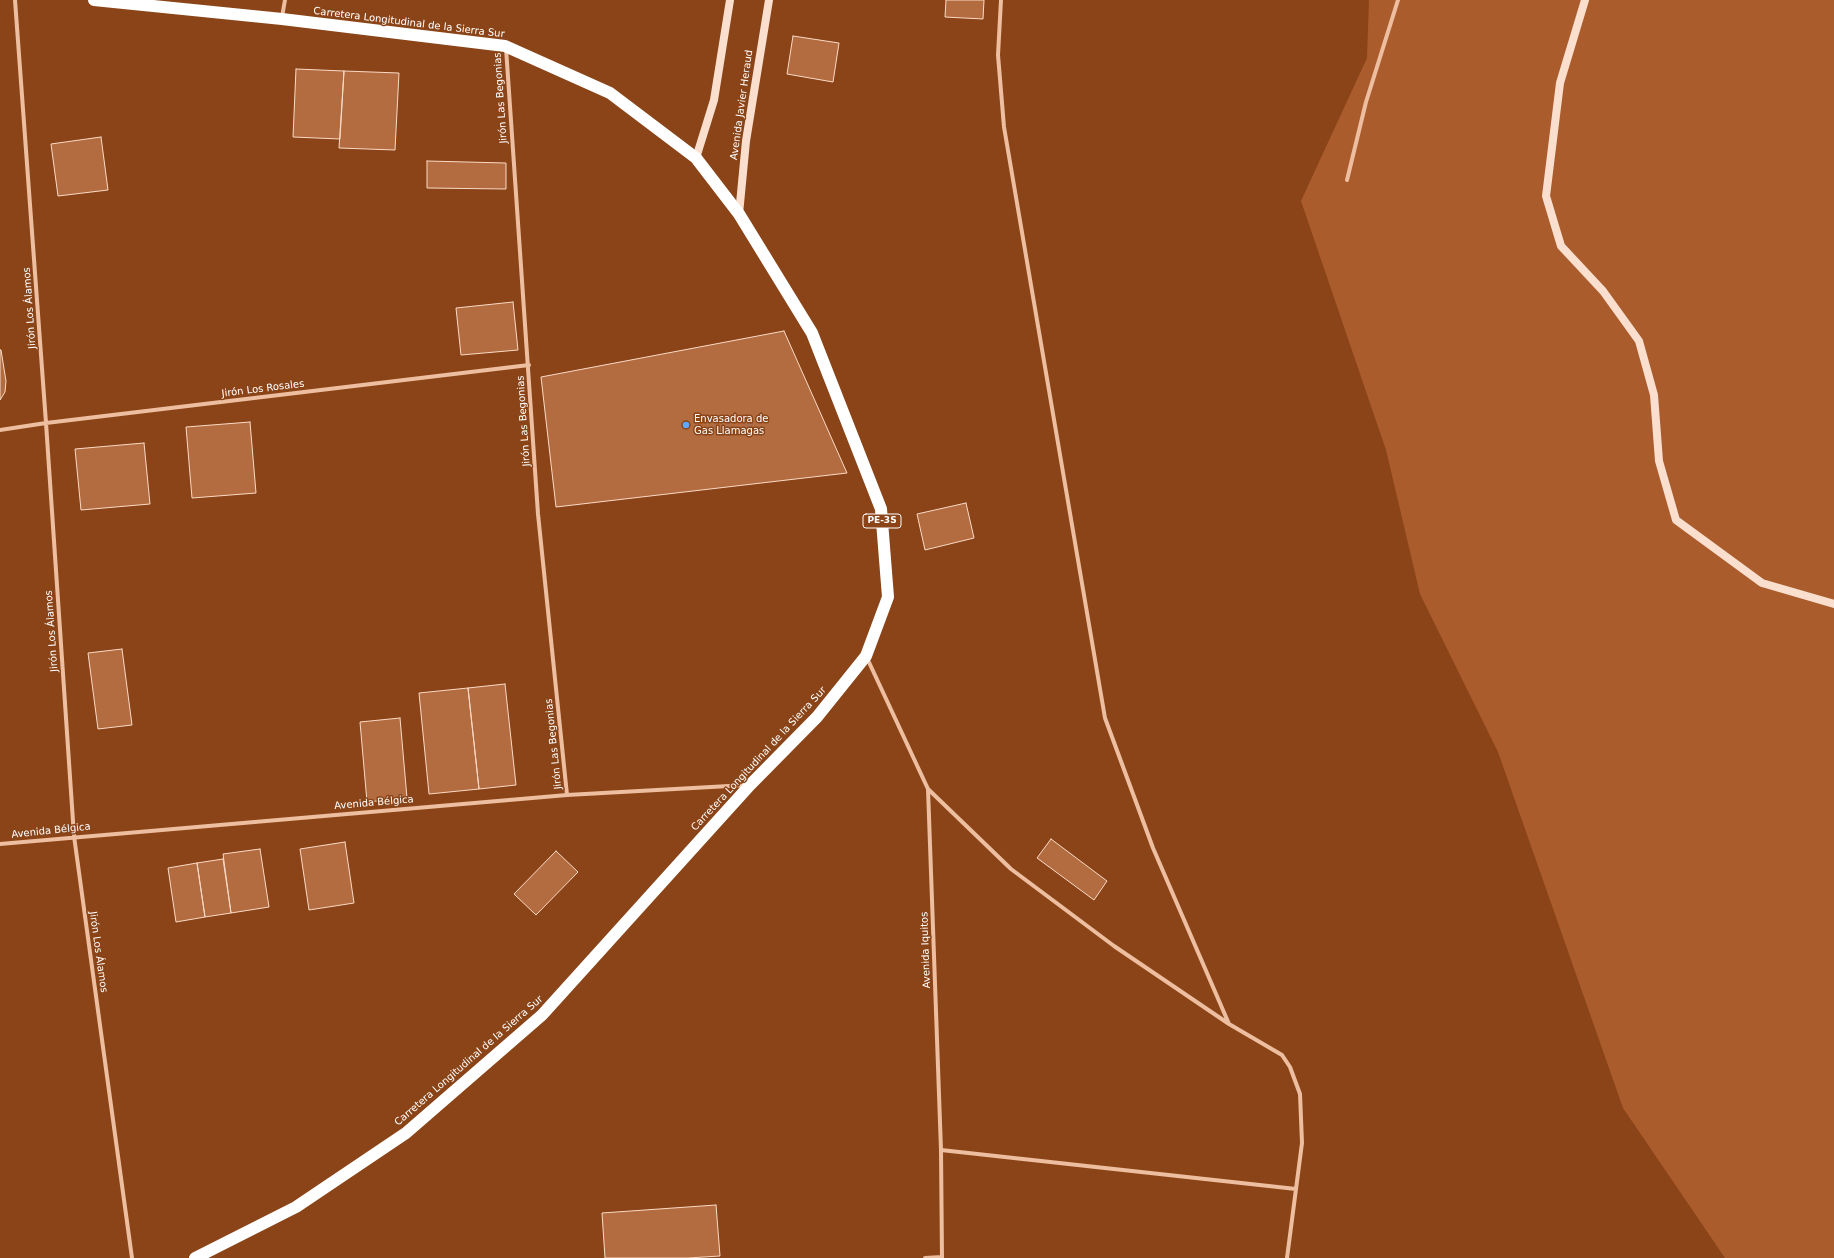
<!DOCTYPE html>
<meta charset="utf-8">
<style>
body{margin:0}
canvas{display:block;background:#8a4417}
</style>
<canvas width="1834" height="1258"></canvas>
<script>
const ctx = document.querySelector('canvas').getContext('2d');
ctx.lineJoin = 'round';
function fillPath(path, color) { ctx.fillStyle = color; ctx.fill(path, 'evenodd'); }
const poly = rows => new Path2D(rows.map(r => 'M' + r).join(''));
function strokePath(path, color, width, dash) { ctx.strokeStyle = color; ctx.lineWidth = width; ctx.lineCap = dash ? 'butt' : 'round'; ctx.setLineDash(dash || []); ctx.stroke(path); }
function drawText(font, color, halo, rows, align = 'center') {
  ctx.font = font + ' "DejaVu Sans",sans-serif'; ctx.lineWidth = 3; ctx.setLineDash([]); ctx.textBaseline = 'middle'; ctx.strokeStyle = halo; ctx.fillStyle = color; for (const [text, x, y, turn = 0] of rows) {
    ctx.save(); ctx.translate(x, y); ctx.rotate((+turn || 0) * Math.PI / 180); ctx.textAlign = isNaN(turn) ? turn : align; if (halo) ctx.strokeText(text, 0, 0); ctx.fillText(text, 0, 0); ctx.restore();
  }
}
fillPath(poly([
 [1369,0,1834,0,1834,1258,1725,1258,1623,1108,1498,752,1420,594,1386,450,1301,201,1367,58]
]), '#ab5c2d');
const building = poly([
 [946,0,984,0,983,19,945,17,946,0],
 [793,36,839,43,833,82,787,74,793,36],
 [296,69,344,71,340,139,293,137,296,69],
 [344,71,399,73,395,150,339,148,344,71],
 [101,137,108,190,58,196,51,144,101,137],
 [427,161,506,163,506,189,427,188,427,161],
 [513,302,518,350,461,355,456,308,513,302],
 [784,331,847,473,556,507,541,377,784,331],
 [0,350,1,350,6,381,5,392,0,400,0,350],
 [250,422,256,493,192,498,186,427,250,422],
 [144,443,150,504,81,510,75,449,144,443],
 [966,503,974,538,925,550,917,514,966,503],
 [122,649,132,725,98,729,88,653,122,649],
 [505,684,516,785,479,789,468,688,505,684],
 [468,688,479,789,429,794,419,693,468,688],
 [400,718,407,798,367,802,360,722,400,718],
 [1051,839,1107,881,1094,900,1037,858,1051,839],
 [345,842,354,903,309,910,300,849,345,842],
 [260,849,269,907,231,913,223,854,260,849],
 [556,851,578,872,536,915,514,894,556,851],
 [223,859,231,913,205,917,197,863,223,859],
 [197,863,205,917,176,922,168,868,197,863],
 [716,1205,720,1256,688,1258,605,1258,602,1213,716,1205]
]);
fillPath(building, '#b36c40');
strokePath(building, '#fadac6', 1);
strokePath(poly([
 [15,0,46,423,74,836,132,1258],
 [1001,0,998,55,1004,127,1105,718,1153,848,1229,1024],
 [282,17,285,0],
 [506,48,538,514,567,795],
 [1347,180,1366,102,1398,0],
 [0,430,46,423,529,365],
 [867,658,928,789,941,1150,942,1258],
 [928,789,1011,869,1114,946,1229,1024,1282,1055,1290,1067,1300,1094,1302,1143,1287,1258],
 [0,844,567,795,747,785],
 [941,1150,1296,1189],
 [925,1258,942,1257]
]), '#eebea0', 4);
strokePath(poly([
 [1585,0,1560,83,1546,196,1561,246,1603,291,1639,341,1654,395,1659,461,1676,520,1762,583,1834,604],
 [696,158,714,100,730,0],
 [739,214,746,141,769,0]
]), '#fadfce', 8);
strokePath(poly([
 [94,0,282,19,505,46,610,93,696,158,739,214,812,333,881,509,888,597,866,656,817,717,750,785,542,1015,406,1133,296,1207,195,1258]
]), '#fff', 12);
for (const [x, y, r, color] of [
 [686,425,4,"#5ea8ff"]
]) { const dot = new Path2D(); dot.arc(x, y, r, 0, 2 * Math.PI); ctx.fillStyle = color; ctx.fill(dot); strokePath(dot, '#8a4417', 1.5); }
for (const [x, y, w] of [
 [882,521,38]
]) { const box = new Path2D(); box.roundRect(x - w / 2, y - 7, w, 14, 3); ctx.fillStyle = '#8a4417'; ctx.fill(box); strokePath(box, '#fff', 1); }
drawText('bold 9px', '#fff', null, [
 ["PE-3S",882,521]
]);
drawText('10px', '#fff', '#8a4417', [
 ["Carretera Longitudinal de la Sierra Sur",409,23,7],
 ["Jirón Las Begonias",501,98,-94],
 ["Avenida Javier Heraud",742,105,-82],
 ["Jirón Los Álamos",30,308,-94],
 ["Jirón Los Rosales",263,389,-7],
 ["Jirón Las Begonias",524,421,-94],
 ["Jirón Los Álamos",52,631,-94],
 ["Jirón Las Begonias",554,744,-96],
 ["Carretera Longitudinal de la Sierra Sur",759,759,-47],
 ["Avenida Bélgica",374,803,-5],
 ["Avenida Bélgica",51,831,-6],
 ["Avenida Iquitos",926,950,-92],
 ["Jirón Los Álamos",98,952,82],
 ["Carretera Longitudinal de la Sierra Sur",469,1061,-41]
]);
drawText('10px', '#fff', '#8a4417', [
 ["Envasadora de",694,419],
 ["Gas Llamagas",694,431]
], 'left');
</script>
